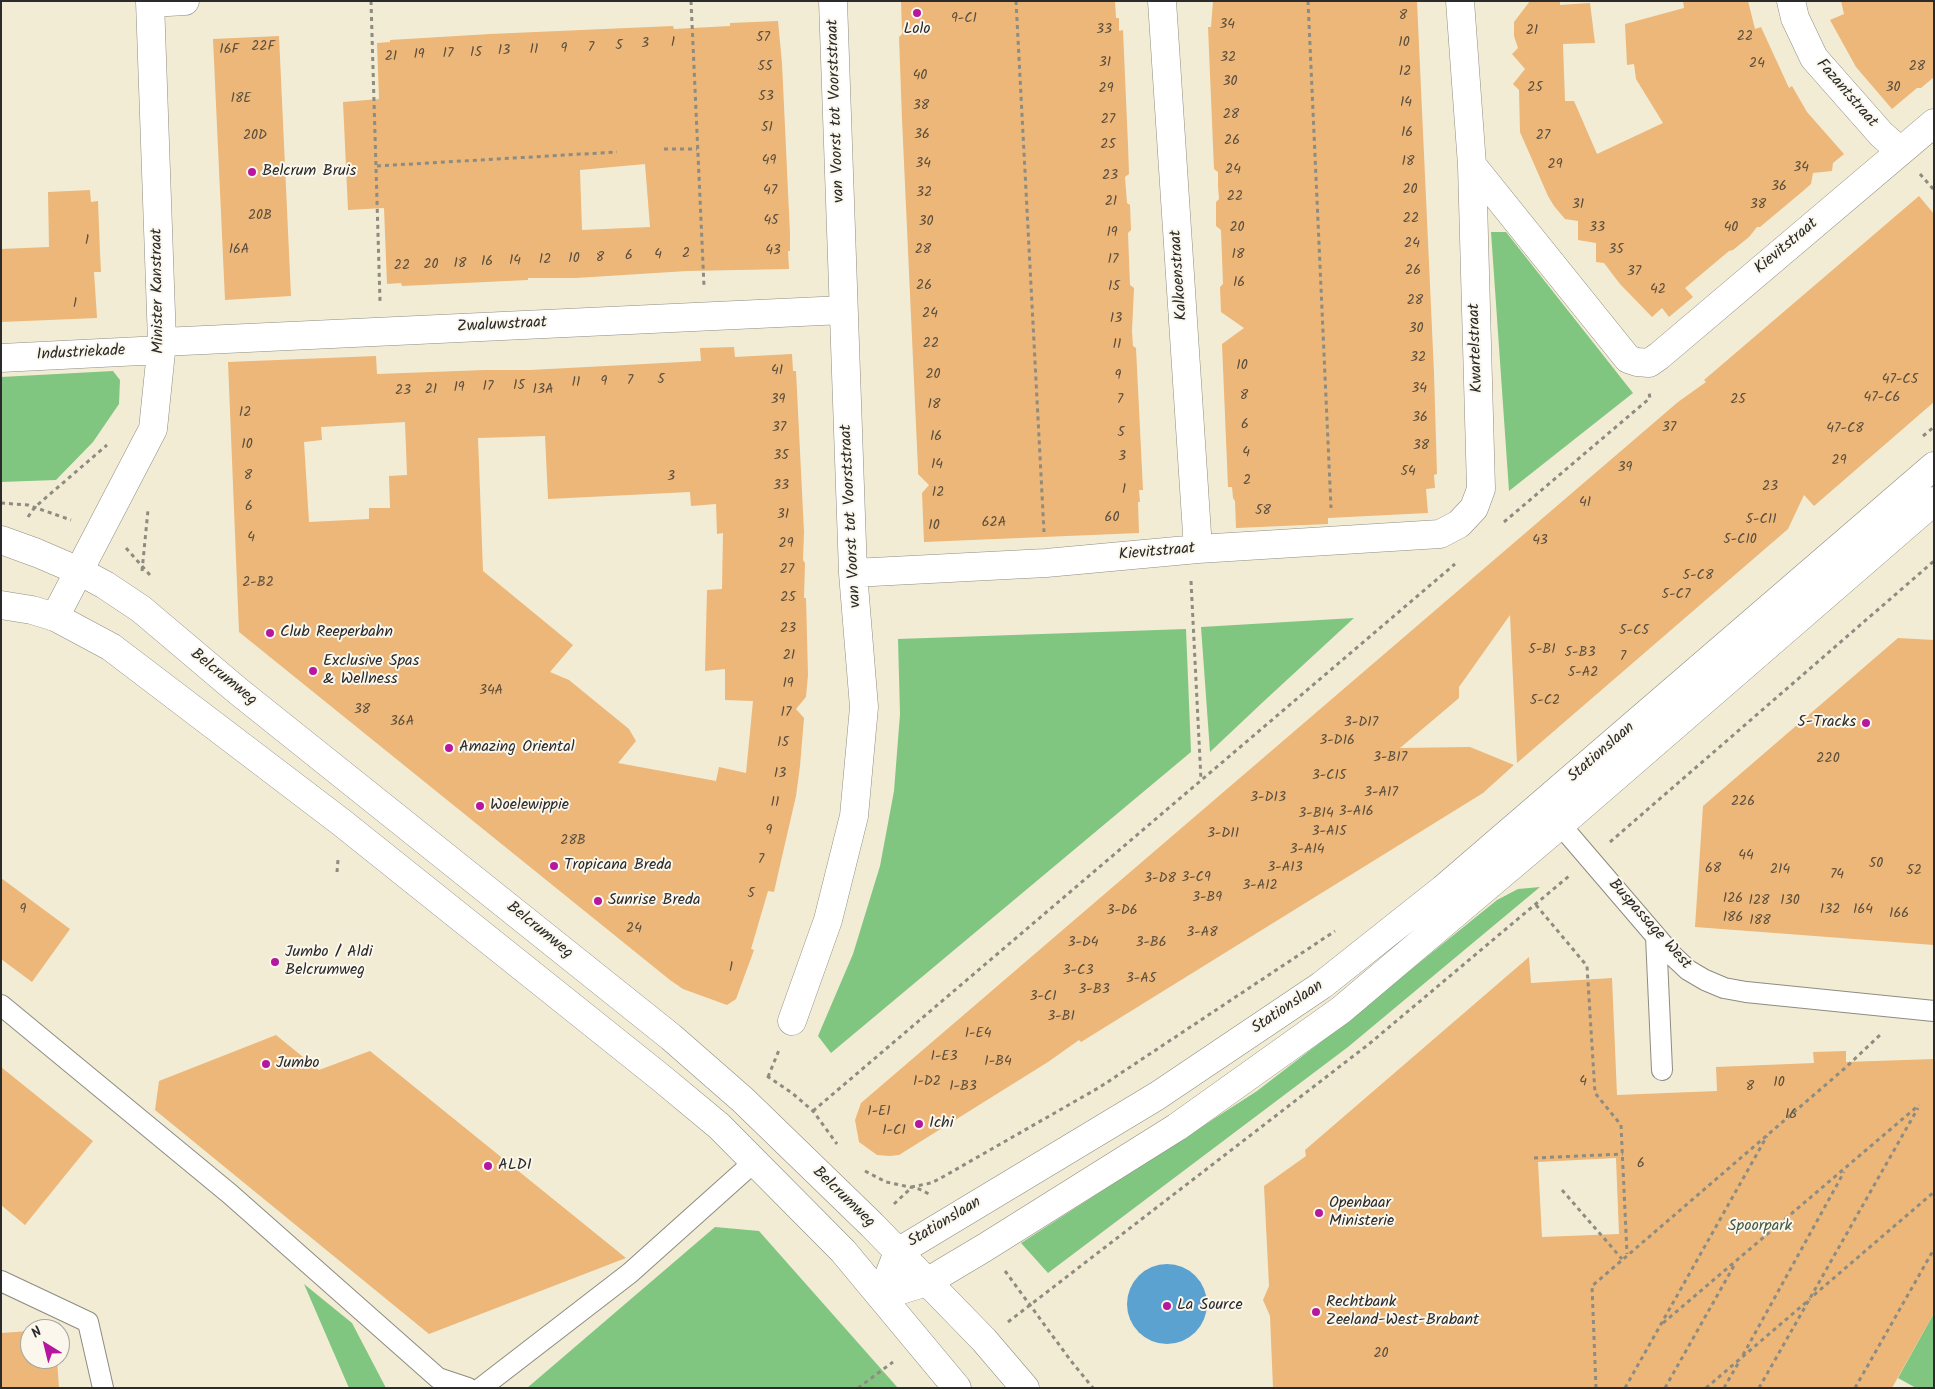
<!DOCTYPE html>
<style>
body{margin:0}
#map{position:relative;width:1935px;height:1389px;overflow:hidden;background:#f2ecd5;font-family:Kalam,sans-serif}
canvas{display:block}
.frame{position:absolute;inset:0;border:2px solid #2b2b2b;pointer-events:none}
.north{position:absolute;left:20px;top:1319px;width:50px;height:50px;box-sizing:border-box;background:#fbf7ec;border:1px solid #a8a59f;border-radius:50%;rotate:324deg;font-size:14px;font-weight:700;line-height:20px;text-align:center;color:#2b2b2b}
.north::after{content:'';display:block;margin:auto;width:18px;height:22px;background:#b5179e;clip-path:polygon(50% 0,100% 100%,50% 72%,0 100%)}
</style>
<div id="map">
<canvas width="1935" height="1389"></canvas>
<div class="frame"></div>
<div class="north">N</div>
</div>
<script>
const ctx = document.querySelector('canvas').getContext('2d');
ctx.lineJoin = 'round';
function fillPath(path, color) { ctx.fillStyle = color; ctx.fill(path, 'evenodd'); }
const poly = rows => new Path2D(rows.map(r => 'M' + r).join(''));
function strokePath(path, color, width, dash) { ctx.strokeStyle = color; ctx.lineWidth = width; ctx.lineCap = dash ? 'butt' : 'round'; ctx.setLineDash(dash || []); ctx.stroke(path); }
function drawText(font, color, halo, rows, align = 'center') {
  ctx.font = font + ' Kalam,sans-serif'; ctx.lineWidth = 4; ctx.setLineDash([]); ctx.textBaseline = 'middle'; ctx.strokeStyle = halo; ctx.fillStyle = color; for (const [text, x, y, turn = 0] of rows) {
    ctx.save(); ctx.translate(x, y); ctx.rotate((+turn || 0) * Math.PI / 180); ctx.textAlign = isNaN(turn) ? turn : align; if (halo) ctx.strokeText(text, 0, 0); ctx.fillText(text, 0, 0); ctx.restore();
  }
}
fillPath(poly([
 [1491,232,1506,232,1633,393,1509,491],
 [113,371,120,380,119,404,93,442,56,480,1,482,1,377],
 [1354,618,1263,702,1210,752,1201,627],
 [1186,629,1191,752,831,1053,818,1036,853,954,880,866,894,791,900,714,898,639],
 [1540,887,1348,1047,1048,1273,1021,1243,1257,1091,1331,1034,1497,900,1518,889],
 [715,1227,759,1231,898,1388,527,1388],
 [304,1284,352,1323,386,1388,349,1388],
 [1934,1313,1934,1388,1916,1388,1898,1378]
]), '#80c681');
fillPath(poly([
 '1127 1304a40 40 0 1 1 80 0a40 40 0 1 1-80 0Z'
]), '#5ba2d1');
fillPath(poly([
 [901,1,1115,1,1116,18,1119,18,1119,31,1123,30,1128,145,1129,174,1125,177,1127,203,1130,205,1131,230,1128,233,1130,285,1134,288,1132,331,1133,346,1136,348,1143,490,1139,490,1140,502,1138,502,1139,533,924,542,922,493,929,485,918,474,918,469,902,119,899,37,902,34],
 [1213,1,1417,1,1434,373,1437,474,1434,475,1435,488,1426,489,1428,513,1328,518,1328,524,1236,528,1235,501,1233,498,1232,487,1228,487,1222,344,1244,328,1221,312,1220,287,1223,284,1221,230,1216,226,1216,202,1219,199,1218,186,1218,172,1214,169,1208,27,1211,27],
 [1530,1,1560,1,1560,5,1590,3,1595,43,1563,44,1565,101,1574,101,1597,154,1663,123,1636,79,1634,64,1627,65,1625,24,1684,8,1683,1,1748,1,1755,29,1761,27,1789,88,1792,86,1807,112,1844,154,1833,163,1832,171,1813,173,1811,184,1803,191,1760,227,1757,227,1749,237,1733,250,1729,251,1685,288,1693,297,1669,317,1662,308,1652,317,1620,284,1604,263,1596,262,1596,243,1578,240,1578,221,1565,219,1554,206,1548,196,1520,132,1519,90,1513,84,1525,69,1512,54,1518,48,1514,36,1514,22],
 [1841,1,1934,1,1934,77,1921,88,1917,88,1892,109,1856,67,1830,20,1844,14],
 [778,21,782,63,790,234,790,251,788,251,789,269,687,271,576,278,528,278,528,280,402,286,401,283,387,284,384,208,348,210,343,102,379,99,377,43,390,42,390,40,490,34,673,26,674,29,730,26,730,23],
 [645,164,650,227,582,230,580,170],
 [279,36,291,296,225,300,213,39],
 [90,190,91,202,98,201,100,253,101,272,94,272,97,318,1,322,1,249,49,247,48,192],
 [1919,196,1934,214,1934,402,1814,506,1804,495,1788,529,1517,763,1510,615,1459,687,1459,698,1400,748,1470,747,1514,765,1483,793,1081,1042,1079,1040,1048,1062,899,1155,890,1156,877,1155,859,1142,855,1120,861,1103,1678,402,1706,382,1704,380],
 [734,347,735,357,792,354,793,371,796,371,804,532,803,560,805,563,804,598,806,598,808,675,806,697,796,709,804,718,800,766,796,796,781,861,774,892,768,891,751,949,754,950,736,999,727,1005,683,989,670,980,239,632,228,362,376,356,377,374,485,370,530,370,701,361,700,348],
 [405,422,407,475,389,476,390,508,369,508,369,519,309,522,304,442,322,440,321,427],
 [545,436,548,499,690,492,691,506,716,504,717,534,723,533,722,589,707,590,705,671,725,669,725,700,753,701,746,773,719,767,716,781,618,763,636,741,629,729,569,680,550,672,573,645,483,571,478,438],
 [1898,638,1934,640,1934,945,1695,927,1703,806],
 [1,878,70,929,32,982,1,959],
 [1529,957,1531,983,1612,978,1617,1095,1717,1091,1716,1067,1814,1063,1813,1052,1846,1051,1846,1062,1934,1059,1934,1313,1892,1388,1273,1388,1270,1316,1263,1300,1269,1286,1264,1186,1306,1156,1305,1150],
 [1616,1158,1619,1234,1542,1237,1538,1162],
 [276,1035,319,1070,370,1051,626,1258,429,1334,155,1110,159,1081],
 [1,1067,93,1141,25,1225,1,1205],
 [30,1331,30,1359,57,1359,59,1388,1,1388,1,1333]
]), '#ecb778');
const lane = poly([
 [1552,815,1672,955,1688,970,1705,980,1724,988,1746,992,1934,1011],
 [1656,936,1662,1070],
 [1,1005,230,1194,438,1378,468,1388],
 [1,1281,88,1322,103,1388],
 [481,1388,630,1273,754,1162]
]);
const street = poly([
 [1162,1,1198,549],
 [1791,1,1795,18,1814,58,1881,134,1900,151],
 [150,3,185,1],
 [1472,165,1628,359,1637,362,1649,363,1659,356,1934,123],
 [162,342,843,310],
 [1,358,161,350],
 [853,573,1046,563,1198,549,1440,534,1459,524,1474,508,1481,489,1472,165,1460,1],
 [55,617,153,429,162,342,150,1],
 [792,1021,828,920,854,816,864,707,853,573,833,1]
]);
const secondary = poly([
 [1,540,37,553,79,571,105,585,141,609,238,691,671,1037,743,1100,872,1225,984,1340,1025,1388],
 [1,605,32,610,55,617,111,647,341,822,660,1077,719,1126,843,1251,957,1388],
 [881,1296,898,1252,1157,1096,1322,985,1443,889,1934,466],
 [881,1296,927,1282,984,1248,1177,1127,1341,1010,1560,825,1934,501]
]);
strokePath(lane, '#8e8c80', 22);
strokePath(street, '#8e8c80', 29);
strokePath(secondary, '#8e8c80', 29);
strokePath(poly([
 [371,1,380,301],
 [691,1,704,286],
 [1016,1,1044,532],
 [1308,1,1331,508],
 [664,149,697,149],
 [377,166,617,152],
 [1920,174,1934,190],
 [1923,436,1934,427],
 [1,503,28,505,71,520],
 [28,517,35,507,107,445],
 [1504,522,1650,398,1649,393],
 [126,548,150,575],
 [142,571,148,510],
 [1191,581,1201,780],
 [1610,842,1934,561],
 [337,872,338,860],
 [1536,905,1587,966,1595,1093,1621,1125,1627,1254],
 [767,1076,792,1093,813,1111,837,1144],
 [768,1077,779,1050],
 [813,1111,1455,564],
 [1534,1158,1623,1154],
 [865,1171,886,1182,919,1189,931,1195],
 [911,1187,931,1183,941,1178,1100,1087,1335,931],
 [1562,1190,1622,1259],
 [894,1204,911,1188],
 [1005,1271,1071,1361,1093,1388],
 [1814,1295,1934,1192],
 [1008,1322,1369,1044,1569,876],
 [1663,1323,1919,1105],
 [1743,1355,1844,1172],
 [858,1388,893,1362],
 [1596,1388,1592,1286,1844,1069,1882,1033],
 [1625,1388,1767,1136],
 [1665,1388,1735,1264],
 [1706,1388,1810,1299],
 [1724,1388,1740,1360],
 [1759,1388,1918,1108],
 [1855,1388,1934,1249]
]), '#8e8c80', 3, [4, 4]);
strokePath(lane, '#fff', 20);
strokePath(street, '#fff', 28);
strokePath(secondary, '#fff', 28);
for (const [x, y, r, color] of [
 [917,13,5,"#b5179e"],
 [252,172,5,"#b5179e"],
 [270,633,5,"#b5179e"],
 [313,671,5,"#b5179e"],
 [1866,723,5,"#b5179e"],
 [449,748,5,"#b5179e"],
 [480,806,5,"#b5179e"],
 [554,866,5,"#b5179e"],
 [598,901,5,"#b5179e"],
 [275,962,5,"#b5179e"],
 [266,1064,5,"#b5179e"],
 [919,1124,5,"#b5179e"],
 [488,1166,5,"#b5179e"],
 [1319,1213,5,"#b5179e"],
 [1167,1306,5,"#b5179e"],
 [1316,1312,5,"#b5179e"]
]) { const dot = new Path2D(); dot.arc(x, y, r, 0, 2 * Math.PI); ctx.fillStyle = color; ctx.fill(dot); strokePath(dot, '#fbf7ec', 2); }
drawText('14px', '#5b4e3e', null, [
 ["8",1403,17],
 ["9-C1",964,20],
 ["34",1227,26],
 ["33",1104,31],
 ["21",1532,32],
 ["22",1745,38],
 ["57",763,39],
 ["1",673,44],
 ["10",1404,44],
 ["3",645,45],
 ["5",619,47],
 ["22F",263,48],
 ["7",591,49],
 ["9",564,50],
 ["16F",229,51],
 ["11",534,51],
 ["13",504,52],
 ["15",476,54],
 ["17",448,55],
 ["19",419,56],
 ["21",391,58],
 ["32",1228,59],
 ["31",1105,64],
 ["24",1757,65],
 ["55",765,68],
 ["28",1917,68],
 ["12",1405,73],
 ["40",920,77],
 ["30",1230,83],
 ["25",1535,89],
 ["30",1893,89],
 ["29",1106,90],
 ["53",766,98],
 ["18E",241,100],
 ["14",1406,104],
 ["38",921,107],
 ["28",1231,116],
 ["27",1108,121],
 ["51",767,129],
 ["16",1407,134],
 ["36",922,136],
 ["20D",255,137],
 ["27",1543,137],
 ["26",1232,142],
 ["25",1108,146],
 ["49",769,162],
 ["18",1408,163],
 ["34",923,165],
 ["29",1555,166],
 ["34",1801,169],
 ["24",1233,171],
 ["23",1110,177],
 ["36",1779,188],
 ["20",1410,191],
 ["47",770,192],
 ["32",924,194],
 ["22",1235,198],
 ["21",1111,203],
 ["31",1578,206],
 ["38",1758,206],
 ["20B",260,217],
 ["22",1411,220],
 ["45",771,222],
 ["30",926,223],
 ["20",1237,229],
 ["33",1597,229],
 ["40",1731,229],
 ["19",1112,234],
 ["1",87,242],
 ["24",1412,245],
 ["16A",239,251],
 ["28",923,251],
 ["35",1616,251],
 ["43",773,252],
 ["2",686,255],
 ["4",658,256],
 ["18",1238,256],
 ["6",629,257],
 ["8",600,259],
 ["10",574,260],
 ["12",545,261],
 ["17",1113,261],
 ["14",515,262],
 ["16",487,263],
 ["18",460,265],
 ["20",431,266],
 ["22",402,267],
 ["26",1413,272],
 ["37",1634,273],
 ["16",1239,284],
 ["26",924,287],
 ["15",1114,288],
 ["42",1658,291],
 ["28",1415,302],
 ["1",75,305],
 ["24",930,315],
 ["13",1116,320],
 ["30",1416,330],
 ["22",931,345],
 ["11",1117,346],
 ["32",1418,359],
 ["10",1242,367],
 ["41",777,372],
 ["20",933,376],
 ["9",1118,377],
 ["5",661,381],
 ["47-C5",1900,381],
 ["7",630,382],
 ["9",604,383],
 ["11",576,384],
 ["15",519,387],
 ["17",488,388],
 ["19",459,389],
 ["34",1419,390],
 ["21",431,391],
 ["13A",543,391],
 ["23",403,392],
 ["8",1244,397],
 ["47-C6",1882,399],
 ["39",778,401],
 ["7",1120,401],
 ["25",1738,401],
 ["18",934,406],
 ["12",245,414],
 ["36",1420,419],
 ["6",1245,426],
 ["37",779,429],
 ["37",1669,429],
 ["47-C8",1845,430],
 ["5",1121,434],
 ["16",936,438],
 ["10",247,446],
 ["38",1421,447],
 ["4",1246,454],
 ["35",781,457],
 ["3",1122,458],
 ["29",1839,462],
 ["14",937,466],
 ["39",1625,469],
 ["54",1408,473],
 ["8",248,477],
 ["3",671,478],
 ["2",1247,482],
 ["33",781,487],
 ["23",1770,488],
 ["1",1124,491],
 ["12",938,494],
 ["41",1585,504],
 ["6",249,508],
 ["58",1263,512],
 ["31",783,516],
 ["60",1112,519],
 ["5-C11",1761,521],
 ["62A",994,524],
 ["10",934,527],
 ["4",251,539],
 ["5-C10",1740,541],
 ["43",1540,542],
 ["29",786,545],
 ["27",787,571],
 ["5-C8",1698,577],
 ["2-B2",258,584],
 ["5-C7",1676,596],
 ["25",788,599],
 ["23",788,630],
 ["5-C5",1634,632],
 ["5-B1",1542,651],
 ["5-B3",1580,654],
 ["21",789,657],
 ["7",1623,658],
 ["5-A2",1583,674],
 ["19",788,685],
 ["34A",491,692],
 ["5-C2",1545,702],
 ["38",362,711],
 ["17",786,714],
 ["36A",402,723],
 ["3-D17",1361,724],
 ["3-D16",1337,742],
 ["15",783,744],
 ["3-B17",1390,759],
 ["220",1828,760],
 ["13",780,775],
 ["3-C15",1329,777],
 ["3-A17",1381,794],
 ["3-D13",1268,799],
 ["226",1743,803],
 ["11",775,804],
 ["3-A16",1356,813],
 ["3-B14",1316,815],
 ["9",769,832],
 ["3-A15",1329,833],
 ["3-D11",1223,835],
 ["28B",573,842],
 ["3-A14",1307,851],
 ["44",1746,857],
 ["7",761,861],
 ["50",1876,865],
 ["3-A13",1285,869],
 ["68",1713,870],
 ["214",1780,871],
 ["52",1914,872],
 ["74",1837,876],
 ["3-C9",1196,879],
 ["3-D8",1160,880],
 ["3-A12",1260,887],
 ["5",751,895],
 ["3-B9",1207,899],
 ["126",1733,900],
 ["128",1759,902],
 ["130",1790,902],
 ["9",23,911],
 ["132",1830,911],
 ["164",1863,911],
 ["3-D6",1122,912],
 ["166",1899,915],
 ["186",1733,919],
 ["188",1760,922],
 ["24",634,930],
 ["3-A8",1202,934],
 ["3-D4",1083,944],
 ["3-B6",1151,944],
 ["1",731,969],
 ["3-C3",1078,972],
 ["3-A5",1141,980],
 ["3-B3",1094,991],
 ["3-C1",1043,998],
 ["3-B1",1061,1018],
 ["1-E4",978,1035],
 ["1-E3",944,1058],
 ["1-B4",998,1063],
 ["1-D2",927,1083],
 ["4",1583,1083],
 ["10",1779,1084],
 ["1-B3",963,1088],
 ["8",1750,1088],
 ["1-E1",879,1113],
 ["16",1791,1116],
 ["1-C1",894,1132],
 ["6",1641,1165],
 ["20",1381,1355]
]);
drawText('16px', '#2b2b2b', '#fbf7ec', [
 ["Lolo",917,30,"center"],
 ["Belcrum Bruis",262,172],
 ["Club Reeperbahn",280,633],
 ["Exclusive Spas",323,662],
 ["& Wellness",323,680],
 ["5-Tracks",1856,723,"right"],
 ["Amazing Oriental",459,748],
 ["Woelewippie",490,806],
 ["Tropicana Breda",564,866],
 ["Sunrise Breda",608,901],
 ["Jumbo / Aldi",285,953],
 ["Belcrumweg",285,971],
 ["Jumbo",276,1064],
 ["Ichi",929,1124],
 ["ALDI",498,1166],
 ["Openbaar",1329,1204],
 ["Ministerie",1329,1222],
 ["Rechtbank",1326,1303],
 ["Zeeland-West-Brabant",1326,1321],
 ["La Source",1177,1306]
], 'left');
drawText('16px', '#2b2b2b', '#fbf7ec', [
 ["Fazantstraat",1846,94,49],
 ["van Voorst tot Voorststraat",837,111,-92],
 ["Kievitstraat",1787,247,-40],
 ["Kalkoenstraat",1180,275,-94],
 ["Minister Kanstraat",159,291,-91],
 ["Zwaluwstraat",502,326,-3],
 ["Kwartelstraat",1477,348,-92],
 ["Industriekade",81,354,-3],
 ["van Voorst tot Voorststraat",852,516,-93],
 ["Kievitstraat",1157,553,-5],
 ["Belcrumweg",223,678,39],
 ["Stationslaan",1602,753,-41],
 ["Buspassage West",1649,925,48],
 ["Belcrumweg",539,931,39],
 ["Stationslaan",1288,1008,-34],
 ["Belcrumweg",843,1198,44],
 ["Stationslaan",945,1223,-31]
]);
drawText('16px', '#445a45', '#fbf7ec', [
 ["Spoorpark",1760,1227]
]);
</script>
